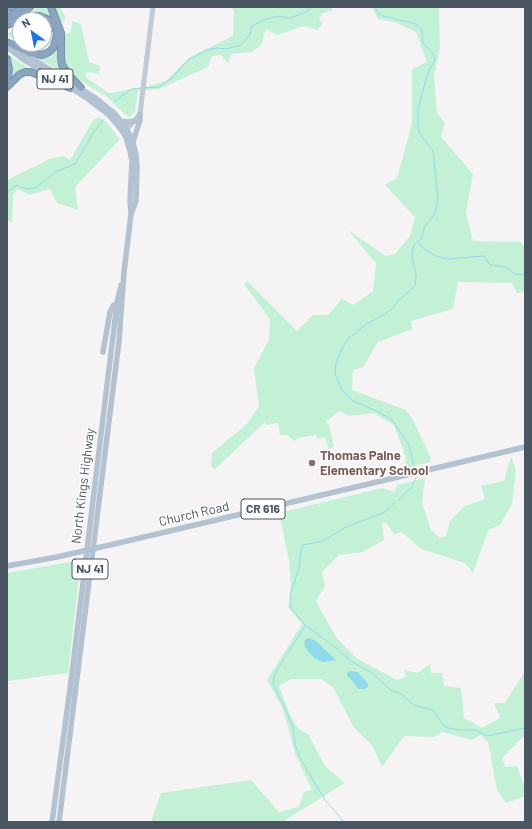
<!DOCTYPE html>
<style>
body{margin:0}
#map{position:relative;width:532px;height:829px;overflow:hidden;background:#f5f3f3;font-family:Barlow,sans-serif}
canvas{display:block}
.frame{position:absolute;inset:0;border:8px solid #4a5661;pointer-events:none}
.north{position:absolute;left:12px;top:12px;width:40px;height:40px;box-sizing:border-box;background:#fff;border:1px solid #b7bbc0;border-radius:50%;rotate:327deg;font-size:11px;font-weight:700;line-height:16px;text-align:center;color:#4a5661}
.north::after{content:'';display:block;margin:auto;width:14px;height:18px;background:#1a73e8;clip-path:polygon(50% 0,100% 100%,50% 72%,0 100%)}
</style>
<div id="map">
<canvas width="532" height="829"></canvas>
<div class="frame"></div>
<div class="north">N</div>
</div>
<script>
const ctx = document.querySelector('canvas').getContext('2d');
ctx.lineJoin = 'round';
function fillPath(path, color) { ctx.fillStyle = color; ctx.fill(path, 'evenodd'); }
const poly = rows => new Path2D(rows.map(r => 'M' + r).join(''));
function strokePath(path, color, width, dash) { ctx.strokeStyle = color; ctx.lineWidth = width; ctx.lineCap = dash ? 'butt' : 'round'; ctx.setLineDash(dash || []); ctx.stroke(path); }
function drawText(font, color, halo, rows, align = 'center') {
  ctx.font = font + ' Barlow,sans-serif'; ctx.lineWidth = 3; ctx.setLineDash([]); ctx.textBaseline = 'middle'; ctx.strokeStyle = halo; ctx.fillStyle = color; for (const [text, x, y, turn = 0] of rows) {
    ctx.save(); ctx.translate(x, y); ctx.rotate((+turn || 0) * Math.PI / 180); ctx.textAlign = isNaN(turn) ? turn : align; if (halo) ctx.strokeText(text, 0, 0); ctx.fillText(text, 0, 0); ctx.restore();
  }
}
fillPath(poly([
 [38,7,48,7,51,17,36,13,29,14],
 [55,7,60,7,66,18,62,23,55,11],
 [231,7,331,7,332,11,322,13,319,19,323,24,317,30,304,26,277,35,266,29,261,45,252,52,232,54,228,63,221,55,212,56,208,67,159,89,138,91,135,112,129,118,107,97,73,76,65,64,63,34,71,33,72,21,81,24,89,62,100,66,99,74,87,72,85,77,109,93,145,87,166,81,190,57,233,36,234,11],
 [372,7,439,7,440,48,434,76,437,113,445,123,441,137,473,174,466,213,473,241,519,242,525,246,525,292,517,293,512,283,458,282,453,309,411,321,412,329,378,342,363,367,353,370,352,390,406,410,412,418,431,458,430,462,405,468,406,458,394,425,374,413,349,416,339,411,328,420,326,420,327,424,329,424,334,447,329,449,325,437,317,439,316,435,298,438,294,441,287,435,280,435,278,423,266,425,265,422,215,469,211,467,212,453,247,424,259,406,254,368,269,340,270,319,244,284,247,281,297,331,313,315,328,315,342,299,354,305,373,291,376,263,348,230,386,256,395,254,410,236,415,217,385,185,397,178,412,124,412,69,427,62,416,32,395,22,378,19],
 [44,21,48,23,54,28,49,28,52,43,39,52,21,46,7,34,20,24,20,44,44,44],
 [60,42,64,73,39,59,52,56],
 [7,54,30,69,10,79,11,66],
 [100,117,109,125,120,139,75,187,78,210,57,203,50,189,30,195,17,189,13,195,12,224,7,219,7,180,50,159,63,156,70,160,93,120],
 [511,457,516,470,512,504,500,525,488,530,473,573,465,563,421,549,402,532,394,534,386,522,382,523,384,540,363,552,339,555,322,572,325,586,316,601,336,637,356,658,397,680,406,677,404,670,418,673,430,664,431,673,442,673,444,686,461,688,464,718,482,728,500,718,494,703,505,703,525,671,525,735,502,758,505,767,517,766,525,788,525,796,506,803,497,790,488,742,482,736,480,735,472,740,442,732,434,737,404,736,382,767,372,745,354,728,333,687,321,679,291,679,279,686,290,715,299,730,308,734,325,766,345,783,282,822,151,822,161,793,251,780,279,812,299,807,304,792,312,790,296,756,283,709,267,680,302,624,288,607,291,584,289,561,279,513,382,488,395,492,397,485,425,478,422,503,431,530,440,538,446,536,450,521,465,506,485,499,481,486,504,481],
 [81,560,68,673,7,681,7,573]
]), '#c3f1d5');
fillPath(poly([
 [308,638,316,641,336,660,323,662,314,658,305,647,304,641],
 [350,671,358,672,368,684,368,687,364,689,359,689,347,675,347,673]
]), '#90daee');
strokePath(poly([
 [375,7,379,14,383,16,416,24,422,31,423,43,435,56,434,62,428,72,418,110,418,126,420,134,433,151,438,200,434,215,425,226,421,239,414,245,413,249,412,257,416,274,415,285,413,288,398,301,391,310,364,326,348,339,342,348,336,363,335,374,342,390,353,401,377,411,392,420,409,445,415,470],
 [145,88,159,87,173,77,183,65,190,59,207,50,217,48,226,49,241,45,250,35,252,26,264,20,277,16,290,18,306,12,312,7],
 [114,103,120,97,132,89,142,88],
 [7,192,17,185,27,189,36,188,55,172,75,164,94,132,103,120],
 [419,243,425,250,436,256,447,259,483,256,485,257,490,265,506,267,515,274,525,275],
 [398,500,412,487,416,477],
 [395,503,385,512,380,514,346,527,323,541,303,545,301,551,299,568,291,592,291,608,306,626,336,648,351,661,372,673,391,690,401,694,414,705,433,710,444,726,448,728,461,730,475,730,488,736,525,728],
 [305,626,276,672,273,681,275,688,285,708,293,727,295,745,300,758,325,800,344,822]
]), '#90daee', 1);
const highway = poly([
 [51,7,61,33,61,58,62,65,68,74,81,88],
 [7,8,12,7],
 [7,19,23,7],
 [13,21,30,7],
 [7,25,28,17,39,16,47,19,52,22,55,26,57,34,54,47,49,52,42,55,30,53,9,43],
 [7,59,9,70,7,80],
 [7,87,19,75,25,72,31,72,71,88]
]);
strokePath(highway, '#7690ad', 8);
strokePath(poly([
 [127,129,140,114,153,7]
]), '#c1cbd6', 5);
strokePath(poly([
 [7,47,24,60,59,81],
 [17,49,94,97,114,113,125,126,132,139,136,155,137,168,136,201,131,214,124,272,119,341,59,822],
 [68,86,88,99,109,115,120,128,126,137,130,151,132,161,130,201,131,212],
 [121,121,128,122,135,121],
 [133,142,140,120,140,114],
 [103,352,110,312,113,306,117,303],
 [7,566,57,557,123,542,525,447],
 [52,822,71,681,117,303,121,285]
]), '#b3c2d1', 5.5);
strokePath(highway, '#8ba5c1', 6);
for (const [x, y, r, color] of [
 [312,463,4,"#8d6e63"]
]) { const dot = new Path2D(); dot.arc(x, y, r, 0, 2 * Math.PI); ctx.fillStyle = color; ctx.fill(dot); strokePath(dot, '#fff', 1.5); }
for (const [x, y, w] of [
 [55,79,36],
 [263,509,44],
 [90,569,36]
]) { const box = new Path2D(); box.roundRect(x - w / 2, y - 10, w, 20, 3); ctx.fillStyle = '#fff'; ctx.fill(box); strokePath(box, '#4a5661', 1); }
drawText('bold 12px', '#4a5661', null, [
 ["NJ 41",55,79],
 ["CR 616",263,509],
 ["NJ 41",90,569]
]);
drawText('bold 13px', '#785e54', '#fff', [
 ["Thomas Paine",320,456],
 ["Elementary School",320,471]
], 'left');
drawText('13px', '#4a5661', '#fff', [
 ["North Kings Highway",83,486,-83],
 ["Church Road",194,514,-13]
]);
</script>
